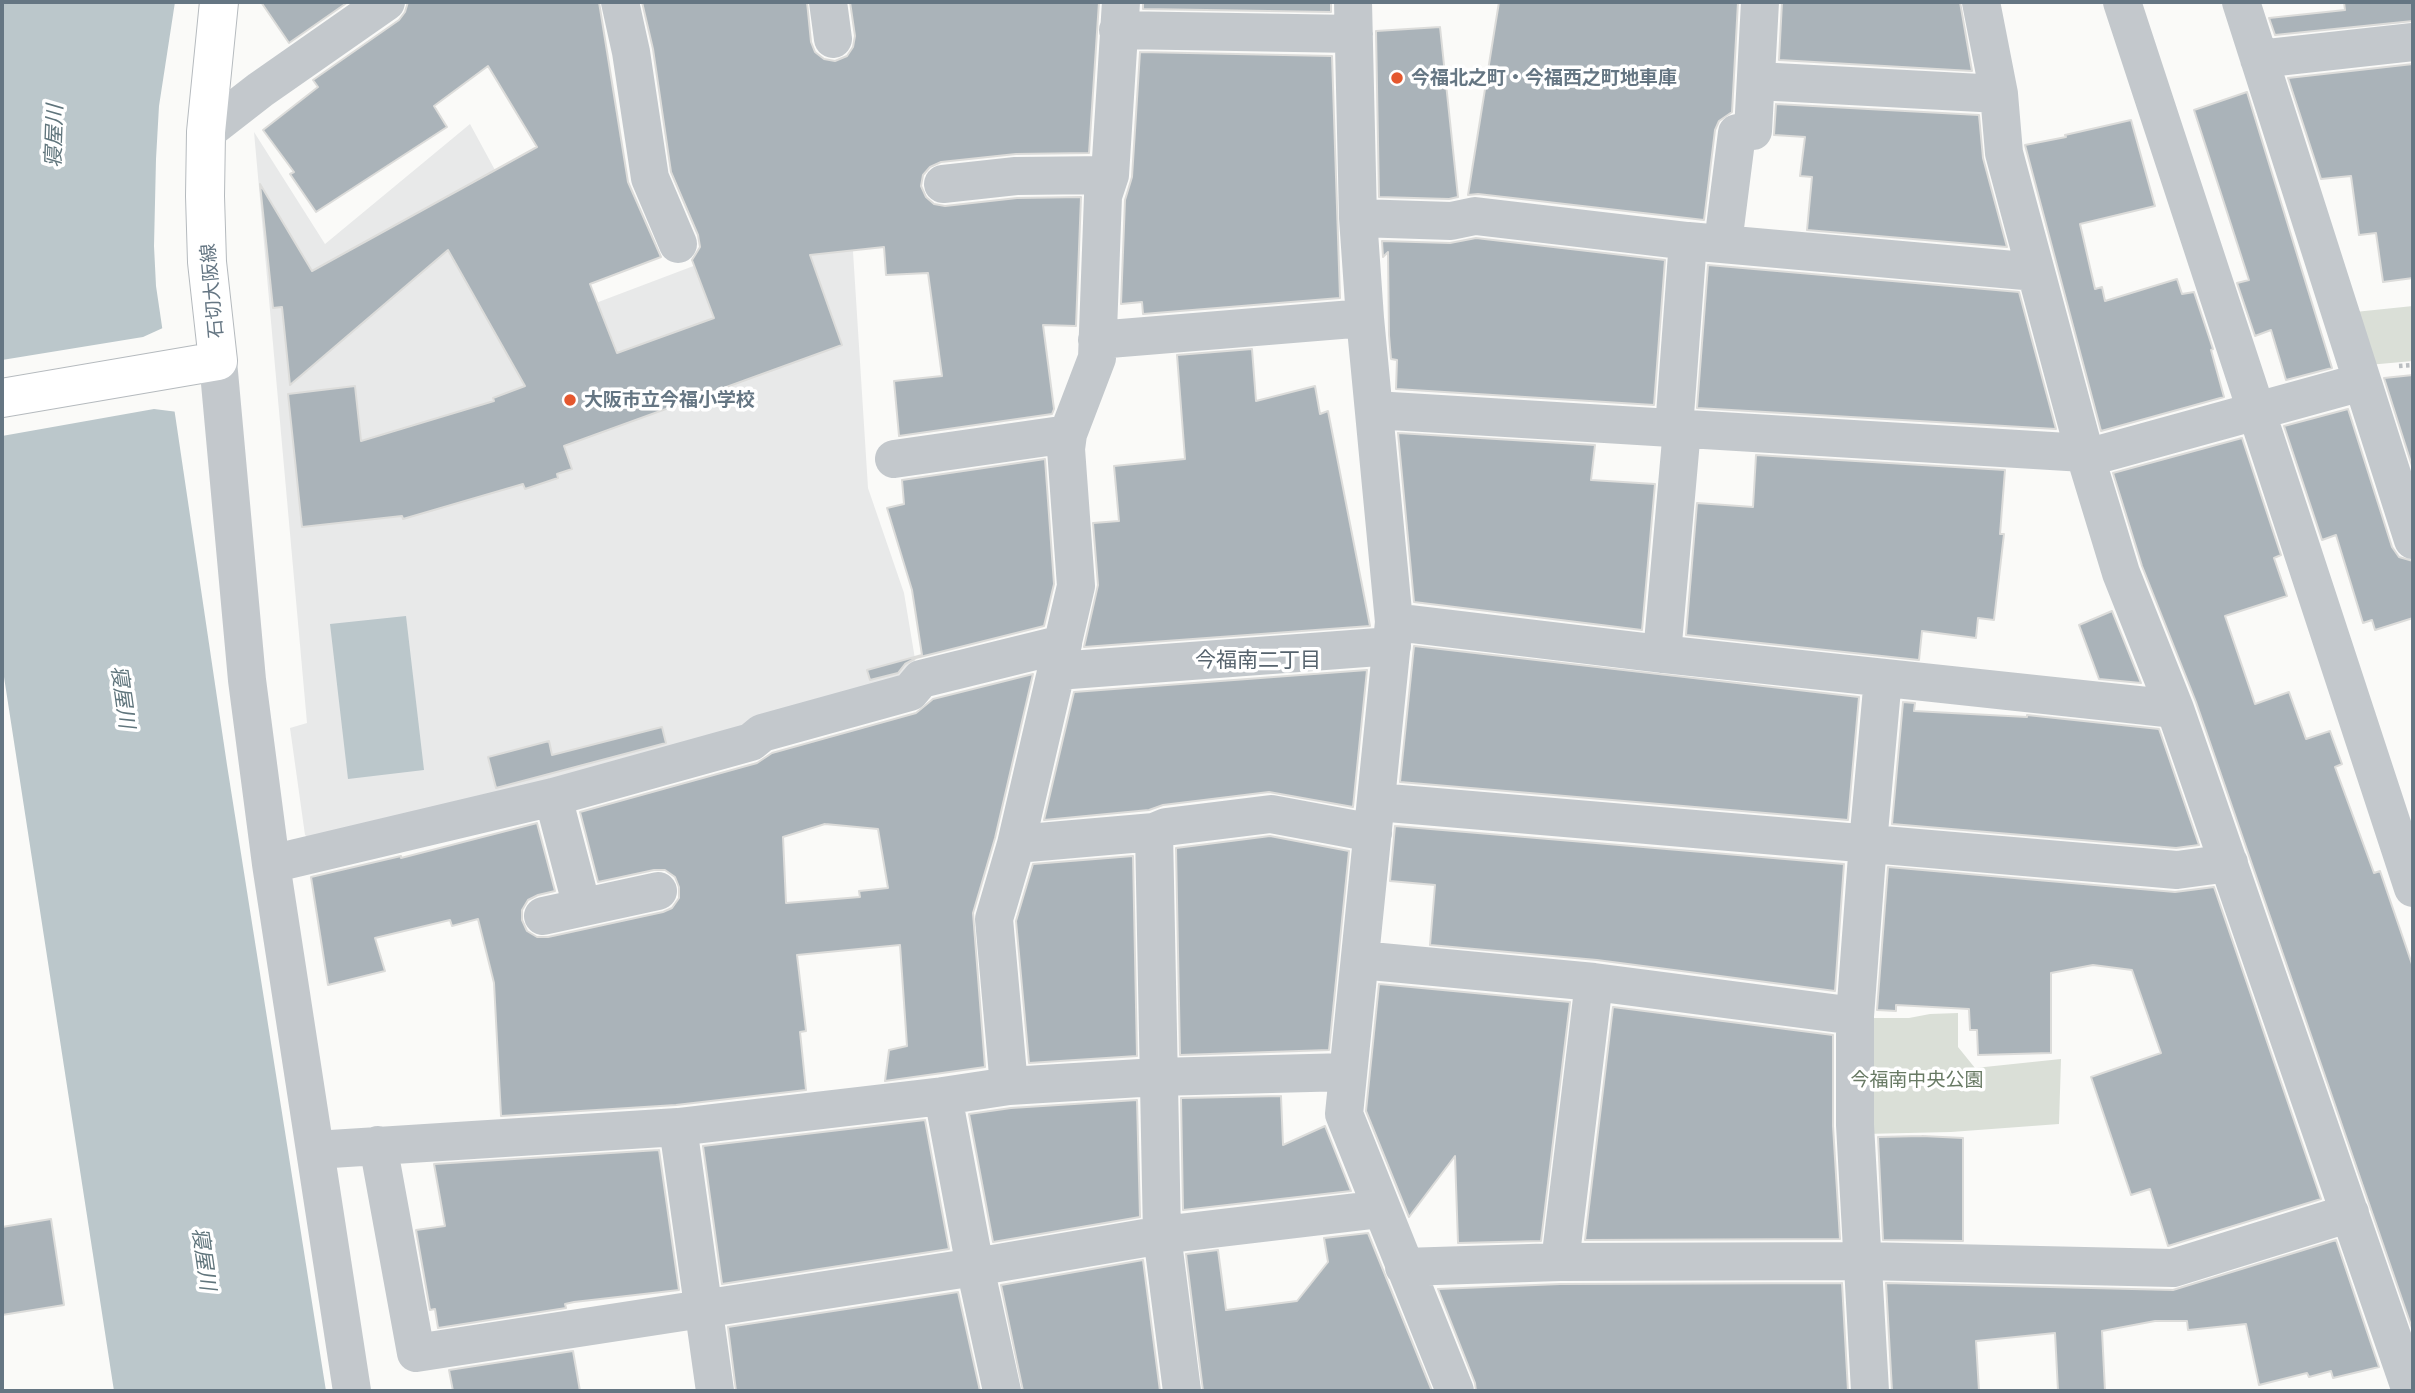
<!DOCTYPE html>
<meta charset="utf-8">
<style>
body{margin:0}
#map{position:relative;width:2415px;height:1393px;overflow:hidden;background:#fafaf8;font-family:Barlow,sans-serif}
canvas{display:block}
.frame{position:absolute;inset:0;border:4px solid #657683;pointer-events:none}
</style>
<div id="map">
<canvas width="2415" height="1393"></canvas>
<div class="frame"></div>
</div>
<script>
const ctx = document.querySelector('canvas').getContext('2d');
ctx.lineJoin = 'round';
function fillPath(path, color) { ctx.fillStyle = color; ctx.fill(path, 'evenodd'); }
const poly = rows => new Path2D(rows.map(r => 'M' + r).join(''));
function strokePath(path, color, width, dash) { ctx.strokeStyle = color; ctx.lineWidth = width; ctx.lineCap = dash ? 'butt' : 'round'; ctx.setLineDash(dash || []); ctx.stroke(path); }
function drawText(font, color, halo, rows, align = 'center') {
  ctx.font = font + ' Barlow,"Noto Sans JP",sans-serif'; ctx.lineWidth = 7; ctx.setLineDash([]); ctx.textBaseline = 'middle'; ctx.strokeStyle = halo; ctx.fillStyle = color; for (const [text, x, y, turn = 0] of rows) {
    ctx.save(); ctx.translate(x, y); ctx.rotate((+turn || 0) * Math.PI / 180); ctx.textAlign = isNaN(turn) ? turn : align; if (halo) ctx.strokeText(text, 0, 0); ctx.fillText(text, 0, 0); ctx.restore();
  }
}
fillPath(poly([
 [470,124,572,312,778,234,851,220,868,488,904,593,917,671,909,685,320,845,305,835,290,728,307,723,254,132,325,244]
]), '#e8e9e9');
fillPath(poly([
 [2413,306,2413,361,2368,365,2355,312],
 [1958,1013,1958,1047,1975,1068,2061,1059,2059,1124,1951,1132,1864,1134,1864,1018,1909,1018,1930,1014]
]), '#dadfd7');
fillPath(poly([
 [2,2,175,2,159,106,156,159,154,246,156,286,227,765,326,1391,114,1391,2,664],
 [406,616,424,770,348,779,330,624]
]), '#bbc7cb');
fillPath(poly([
 [165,327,178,412,154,409,2,436,2,360,143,337]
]), '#fafaf8');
const building = poly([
 [261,2,348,2,289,43,261,2],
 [408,2,599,2,628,182,661,257,590,284,617,353,714,318,692,260,700,247,698,235,671,172,653,49,642,2,807,2,811,42,815,52,824,59,835,61,847,56,853,47,855,36,850,2,1099,2,1089,153,1016,154,941,162,930,167,923,175,921,186,926,197,934,204,945,206,1017,198,1081,197,1076,326,1043,325,1054,409,1052,414,899,436,894,381,942,376,928,273,886,275,884,247,810,255,842,345,564,446,572,469,557,474,558,478,525,489,523,484,403,519,402,516,302,527,288,394,355,386,361,441,494,401,493,398,525,386,448,250,290,385,282,307,273,308,260,184,312,271,537,147,488,66,434,106,447,127,316,212,290,174,294,172,263,130,318,87,313,80,399,20,405,12,408,2],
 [1143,2,1331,2,1331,12,1143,9,1143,2],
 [1499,2,1738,2,1732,112,1719,121,1715,130,1704,220,1478,194,1468,195,1499,2],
 [1782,2,1960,2,1972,71,1779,60,1782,2],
 [2344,2,2413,2,2413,21,2275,35,2269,18,2345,10,2344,2],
 [1440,27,1458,197,1449,199,1379,197,1376,31,1440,27],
 [1140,52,1332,56,1340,298,1143,314,1142,302,1121,304,1125,200,1132,177,1140,52],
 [2413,64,2413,278,2383,282,2376,233,2359,235,2351,176,2321,179,2288,78,2413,64],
 [2247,92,2332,368,2286,380,2271,330,2255,336,2237,283,2249,280,2194,110,2247,92],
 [1776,104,1979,115,1983,158,2007,247,1807,230,1812,177,1800,176,1805,137,1774,135,1776,104],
 [2131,120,2155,206,2080,224,2095,289,2102,287,2105,301,2177,279,2182,294,2194,292,2213,349,2211,350,2224,397,2101,431,2025,145,2066,137,2065,135,2131,120],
 [1476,238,1665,260,1654,405,1396,389,1397,360,1391,359,1389,335,1388,252,1383,257,1382,241,1450,243,1476,238],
 [1708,265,2019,292,2056,429,1697,408,1708,265],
 [1252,349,1256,401,1315,386,1320,414,1328,411,1370,626,1084,647,1098,585,1093,523,1119,521,1114,466,1185,459,1177,355,1252,349],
 [2413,375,2413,469,2384,378,2413,375],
 [2348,409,2392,547,2399,557,2413,561,2413,618,2375,630,2372,620,2363,623,2336,535,2322,540,2284,426,2348,409],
 [1398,433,1595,445,1591,480,1655,484,1642,630,1414,602,1398,433],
 [2242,438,2281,555,2274,558,2287,596,2225,616,2255,704,2289,692,2306,739,2330,731,2342,764,2335,767,2374,873,2380,871,2413,967,2413,1331,2196,702,2142,566,2113,473,2242,438],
 [1756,455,2005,470,2000,534,2004,534,1994,620,1978,618,1976,638,1922,631,1919,660,1686,635,1697,503,1753,507,1756,455],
 [1045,459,1054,584,1044,626,916,658,905,664,898,673,870,680,867,670,922,655,912,590,887,508,904,504,902,480,1045,459],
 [2112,611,2141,683,2099,679,2079,625,2112,611],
 [1414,646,1859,697,1848,820,1400,782,1414,646],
 [1367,670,1353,807,1269,792,1163,805,1149,810,1044,820,1074,692,1367,670],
 [1033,674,995,838,973,913,985,1067,885,1081,889,1050,907,1046,900,945,797,955,806,1031,800,1032,806,1090,676,1105,501,1116,494,983,478,919,452,926,450,920,375,938,385,971,328,985,311,877,401,856,401,858,537,823,555,891,538,895,528,900,522,910,522,920,527,931,537,937,548,937,663,912,672,908,679,898,679,887,675,877,665,870,654,870,598,882,580,812,757,763,772,753,916,713,933,699,1033,674],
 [825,824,878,829,888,888,859,891,860,897,786,903,783,837,825,824],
 [1903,702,1915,703,1914,711,2027,717,2027,715,2159,729,2199,845,2176,848,1892,824,1903,702],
 [662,727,666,743,496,788,488,757,549,741,552,755,662,727],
 [1395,826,1844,864,1835,991,1597,960,1430,945,1435,885,1390,881,1395,826],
 [1270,836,1349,851,1329,1050,1180,1055,1176,848,1270,836],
 [1133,856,1137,1056,1029,1063,1016,921,1033,864,1133,856],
 [1888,867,2175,892,2214,887,2321,1199,2168,1246,2150,1189,2131,1195,2091,1077,2161,1053,2132,970,2093,965,2051,973,2051,1053,1978,1055,1977,1030,1970,1030,1969,1009,1896,1005,1896,1011,1877,1010,1888,867],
 [1379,984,1570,1002,1541,1241,1458,1243,1455,1156,1409,1217,1366,1111,1379,984],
 [1613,1007,1833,1035,1833,1126,1840,1239,1585,1240,1613,1007],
 [1281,1096,1283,1145,1325,1126,1351,1191,1183,1210,1181,1098,1281,1096],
 [1137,1100,1140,1217,993,1242,969,1114,1011,1108,1137,1100],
 [925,1120,949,1249,722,1284,703,1146,925,1120],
 [1922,1136,1963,1138,1963,1241,1883,1240,1878,1137,1922,1136],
 [659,1150,679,1290,574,1302,565,1304,566,1308,438,1328,435,1309,430,1310,416,1230,445,1226,434,1164,659,1150],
 [51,1219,64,1305,2,1315,2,1227,51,1219],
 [1368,1233,1432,1391,1203,1391,1186,1254,1218,1250,1226,1310,1297,1301,1328,1262,1324,1238,1368,1233],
 [2336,1240,2379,1367,2333,1378,2331,1371,2309,1377,2307,1373,2259,1385,2246,1324,2188,1330,2187,1321,2155,1321,2102,1331,2105,1391,2058,1391,2055,1333,1976,1341,1979,1391,1892,1391,1886,1283,2173,1290,2336,1240],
 [1143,1260,1160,1391,1023,1391,1001,1285,1143,1260],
 [1842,1283,1848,1391,1476,1391,1475,1383,1438,1289,1560,1284,1842,1283],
 [958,1292,980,1391,736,1391,728,1327,958,1292],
 [573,1351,580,1391,453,1391,449,1370,573,1351]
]);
fillPath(building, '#aab3b9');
strokePath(building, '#dcdcda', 2);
const major = poly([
 [2,398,218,361,207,262,205,196,206,132,219,2]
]);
strokePath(major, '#b5babe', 40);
strokePath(poly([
 [2399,366,2413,365]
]), '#bbbfc2', 4.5, [3.5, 3.5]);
strokePath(poly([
 [620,2,631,52,650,178,678,244],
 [828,2,833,39],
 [1353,2,1358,218,1365,318,1394,622,1344,1114,1455,1391],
 [1981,2,1999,94,2004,153,2086,458,2121,573,2175,709,2411,1391],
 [2122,2,2413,888],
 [2241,2,2413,540],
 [1118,30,1354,34],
 [2259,59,2413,42],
 [1757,81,1999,94],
 [206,132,260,90,386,2],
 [943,184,1016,176,1110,175],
 [1358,218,1451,221,1475,216,1688,241,2036,272],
 [1723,243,1737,133,1753,131,1760,2],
 [1097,340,1365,318],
 [218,361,247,680,271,864,352,1391],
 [1374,410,2084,453],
 [1674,428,1688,241],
 [2086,458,2362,382],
 [894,459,1068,434],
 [1394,622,1662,654,2175,709],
 [1662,654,1682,429],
 [1057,671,1392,646],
 [553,797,582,907],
 [1377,802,2177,870,2229,863],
 [1154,832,1162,1235,1182,1391],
 [1016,844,1154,832,1166,827,1271,814,1373,833],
 [271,864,553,797,751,742,762,733,910,692,921,679,1063,644],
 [543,916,658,891],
 [1360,960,1594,982,1855,1016],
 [1009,1086,994,919,1016,844,1076,586,1066,449,1068,434,1097,358,1103,196,1110,175,1121,2],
 [943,1096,975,1267,1002,1391],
 [678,1127,715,1391],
 [378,1145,416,1353,975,1267,1162,1235,1381,1209],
 [315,1150,678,1127,943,1096,1009,1086,1157,1077,1348,1072],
 [1560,1262,1594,982],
 [1404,1267,1560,1262,1863,1261,2173,1268,2350,1213],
 [1870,1391,1855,1125,1855,1016,1868,843,1883,678]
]), '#c3c8cc', 38);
strokePath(major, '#fff', 38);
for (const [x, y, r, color] of [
 [1397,78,7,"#e4572e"],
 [570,400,7,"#e4572e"]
]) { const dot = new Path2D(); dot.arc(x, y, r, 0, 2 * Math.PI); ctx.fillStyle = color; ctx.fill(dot); strokePath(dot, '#fff', 2.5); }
drawText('bold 19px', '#657683', '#fff', [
 ["今福北之町・今福西之町地車庫",1411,78],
 ["大阪市立今福小学校",584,400]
], 'left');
drawText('19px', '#657683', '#fff', [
 ["石切大阪線",212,291,-95]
]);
drawText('19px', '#687a64', '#fff', [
 ["今福南中央公園",1917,1080]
]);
drawText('italic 21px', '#60757c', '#fff', [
 ["寝屋川",54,136,-88],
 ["寝屋川",123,697,82],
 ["寝屋川",204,1259,82]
]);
drawText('21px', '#57646e', '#fff', [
 ["今福南二丁目",1258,660]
]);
</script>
